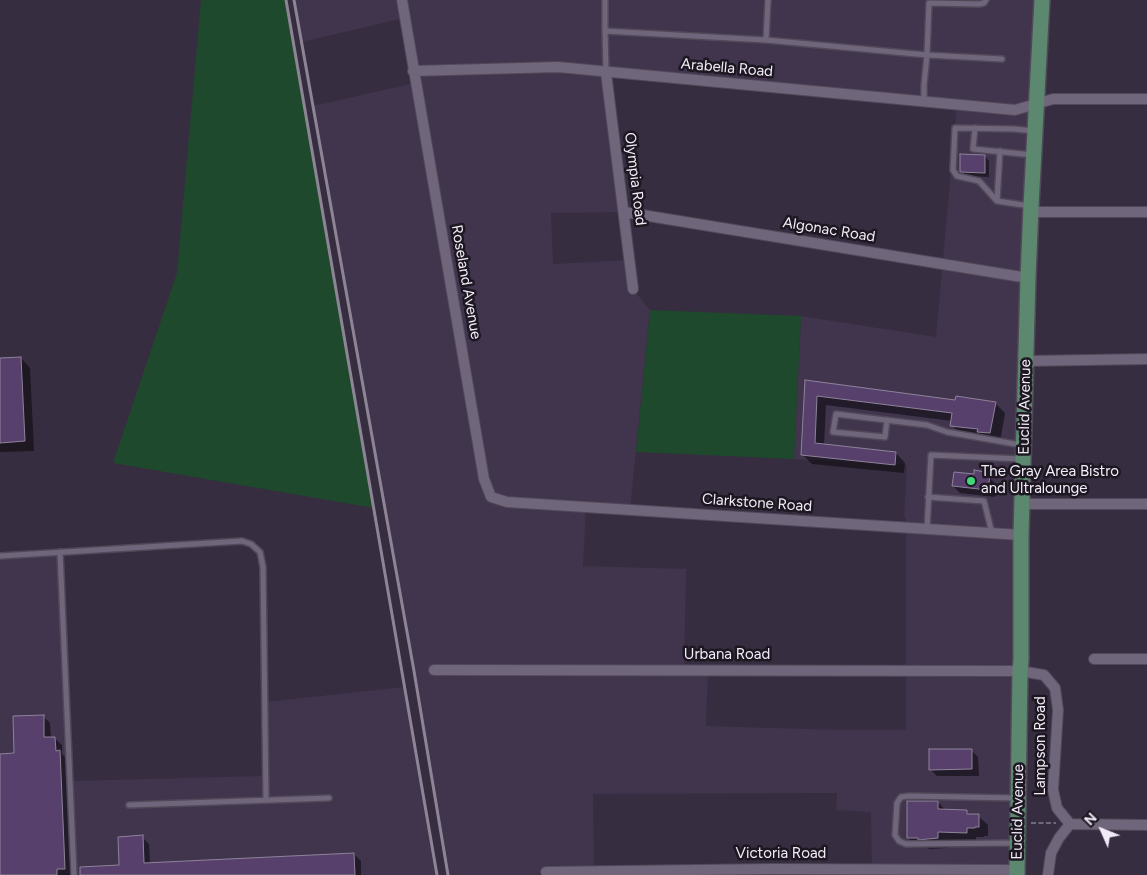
<!DOCTYPE html>
<style>
body{margin:0}
#map{position:relative;width:1147px;height:875px;overflow:hidden;background:#372d40;font-family:Figtree,sans-serif}
canvas{display:block}
.north{position:absolute;left:1077px;top:805px;width:50px;height:50px;-webkit-text-stroke:4px #1c1720;paint-order:stroke;rotate:314deg;font-size:14px;font-weight:700;line-height:20px;text-align:center;color:#f2ecf9}
.north::after{content:'';display:block;margin:auto;width:18px;height:22px;background:#f2ecf9;clip-path:polygon(50% 0,100% 100%,50% 72%,0 100%)}
</style>
<div id="map">
<canvas width="1147" height="875"></canvas>
<div class="north">N</div>
</div>
<script>
const ctx = document.querySelector('canvas').getContext('2d');
ctx.lineJoin = 'round';
function fillPath(path, color) { ctx.fillStyle = color; ctx.fill(path, 'evenodd'); }
const poly = rows => new Path2D(rows.map(r => 'M' + r).join(''));
function strokePath(path, color, width, dash) { ctx.strokeStyle = color; ctx.lineWidth = width; ctx.lineCap = dash ? 'butt' : 'round'; ctx.setLineDash(dash || []); ctx.stroke(path); }
function drawText(font, color, halo, rows, align = 'center') {
  ctx.font = font + ' Figtree,sans-serif'; ctx.lineWidth = 5; ctx.setLineDash([]); ctx.textBaseline = 'middle'; ctx.strokeStyle = halo; ctx.fillStyle = color; for (const [text, x, y, turn = 0] of rows) {
    ctx.save(); ctx.translate(x, y); ctx.rotate((+turn || 0) * Math.PI / 180); ctx.textAlign = isNaN(turn) ? turn : align; if (halo) ctx.strokeText(text, 0, 0); ctx.fillText(text, 0, 0); ctx.restore();
  }
}
fillPath(poly([
 [294,0,1042,0,1017,875,908,875,908,870,872,869,871,812,836,810,837,793,593,794,594,871,550,875,448,875,414,671,313,106,415,83,404,18,302,42],
 [606,73,957,104,936,337,801,316,794,459,907,465,904,517,906,517,906,730,840,730,706,726,708,670,684,670,686,569,583,566,586,507,630,510,650,310,633,289,629,260,553,264,551,213,624,212],
 [60,552,70,781,266,776,265,702,404,687,437,875,0,875,0,556]
]), '#41344d');
fillPath(poly([
 [201,0,286,0,374,508,113,463,177,273],
 [650,310,801,316,794,459,636,452]
]), '#1e492c');
fillPath(poly([
 [985,156,989,161,989,177,965,176,961,172],
 [21,358,30,368,34,451,0,452,0,359],
 [806,382,956,401,995,403,1005,413,1000,442,961,435,952,425,952,421,826,405,824,446,896,453,905,463,904,473,812,464,803,455],
 [984,473,996,484,995,497,960,493,953,486],
 [43,716,50,723,51,738,54,738,62,745,62,754,67,759,72,875,0,875,0,755,16,755],
 [971,750,978,757,979,776,937,776,930,769],
 [938,802,946,811,966,811,971,816,978,816,988,825,988,836,984,836,984,837,976,837,976,842,947,842,947,848,929,849,928,848,918,847,908,838],
 [142,837,149,844,150,864,354,854,361,861,361,875,81,875,120,866]
]), '#0007');
const building = poly([
 [960,154,985,155,985,173,960,172,960,154],
 [21,357,25,441,0,443,0,358,21,357],
 [805,380,955,400,956,396,996,402,990,433,977,432,978,429,950,426,952,413,817,396,815,443,896,452,895,465,801,455,805,380],
 [974,470,985,472,984,475,990,476,988,490,952,486,954,472,974,474,974,470],
 [44,715,44,737,55,737,56,751,60,750,65,869,57,869,57,875,0,875,0,754,14,753,13,716,44,715],
 [929,749,972,749,972,769,929,770,929,749],
 [907,801,938,801,938,809,967,810,967,814,979,814,979,827,975,827,975,828,967,828,967,833,938,832,938,838,918,840,918,838,907,838,907,801],
 [143,835,144,863,354,853,355,875,80,875,80,867,119,865,118,837,143,835]
]);
fillPath(building, '#58406c');
strokePath(building, '#8e8399', 1);
const lane = poly([
 [605,0,605,31],
 [986,0,984,3,979,4,929,3,927,55,1002,59],
 [766,40,768,0],
 [606,71,605,31,766,40,927,55,924,85,924,101],
 [975,128,973,149,1033,155],
 [997,201,1000,151],
 [1030,206,997,201,979,181,957,176,953,170,955,128,1014,129,1034,131],
 [887,420,885,437,833,432,836,414,927,425,947,432,1021,445],
 [928,497,984,501,992,533],
 [927,529,931,455,1022,459],
 [60,552,74,875],
 [0,556,242,541,251,544,260,552,263,567,266,800],
 [129,805,329,798],
 [1017,843,906,844,899,841,895,835,897,803,901,797,909,796,1017,798]
]);
const street = poly([
 [402,0,484,479,491,497,507,502,1021,535],
 [413,71,558,67,1015,110,1053,99,1147,99],
 [606,73,633,289],
 [624,212,1028,278],
 [1031,212,1147,212],
 [1027,361,1147,359],
 [1023,504,1147,504],
 [1094,659,1147,659],
 [434,670,1020,671,1044,675,1055,688,1058,710,1053,790,1057,808,1070,824,1147,825],
 [546,872,772,869,1017,870],
 [1048,875,1051,853,1059,838,1070,824]
]);
const primary = poly([
 [1017,875,1020,671,1021,660,1021,535,1028,278,1031,206,1042,0]
]);
strokePath(lane, '#514959', 8);
strokePath(street, '#514959', 12);
strokePath(primary, '#514959', 18);
strokePath(poly([
 [1031,823,1056,823]
]), '#716879', 2, [5, 2.5]);
strokePath(lane, '#70667b', 5);
strokePath(street, '#70667b', 10);
strokePath(primary, '#5c886f', 15);
strokePath(poly([
 [286,0,437,875],
 [294,0,414,671,448,875]
]), '#8d8595', 3);
for (const [x, y, r, color] of [
 [971,481,5,"#42d77b"]
]) { const dot = new Path2D(); dot.arc(x, y, r, 0, 2 * Math.PI); ctx.fillStyle = color; ctx.fill(dot); strokePath(dot, '#1c1720', 2); }
drawText('15px', '#f2ecf9', '#1c1720', [
 ["Arabella Road",727,68,5],
 ["Olympia Road",635,179,83],
 ["Algonac Road",829,230,9],
 ["Roseland Avenue",466,282,80],
 ["Euclid Avenue",1025,407,-89],
 ["Clarkstone Road",757,503,4],
 ["Urbana Road",727,655],
 ["Lampson Road",1041,746,-90],
 ["Euclid Avenue",1018,812,-89],
 ["Victoria Road",781,854]
]);
drawText('15px', '#f2ecf9', '#1c1720', [
 ["The Gray Area Bistro",981,472],
 ["and Ultralounge",981,489]
], 'left');
</script>
